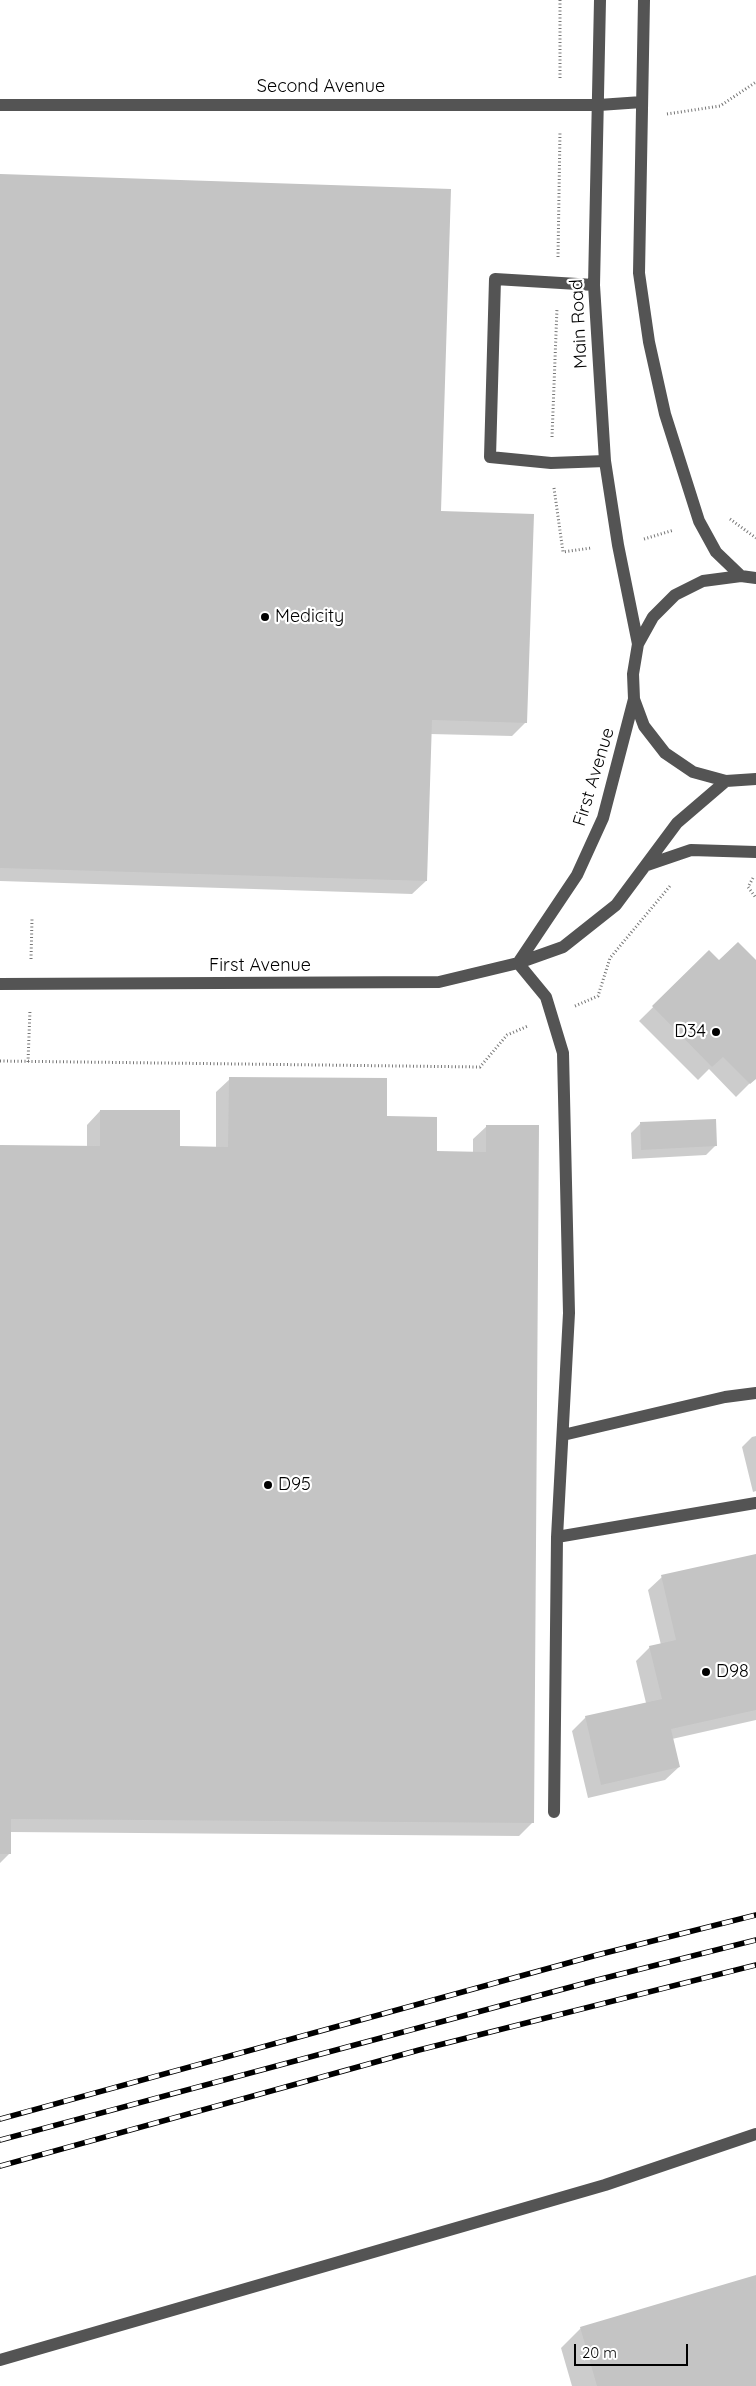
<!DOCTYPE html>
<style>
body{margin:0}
#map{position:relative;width:756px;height:2386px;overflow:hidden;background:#fff;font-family:Quicksand,sans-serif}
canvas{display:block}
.scale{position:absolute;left:574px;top:2344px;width:114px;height:22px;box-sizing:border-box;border:2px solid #000;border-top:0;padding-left:6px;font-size:15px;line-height:18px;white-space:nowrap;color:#000;-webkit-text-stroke:4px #fff;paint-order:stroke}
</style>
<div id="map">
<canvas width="756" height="2386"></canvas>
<div class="scale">20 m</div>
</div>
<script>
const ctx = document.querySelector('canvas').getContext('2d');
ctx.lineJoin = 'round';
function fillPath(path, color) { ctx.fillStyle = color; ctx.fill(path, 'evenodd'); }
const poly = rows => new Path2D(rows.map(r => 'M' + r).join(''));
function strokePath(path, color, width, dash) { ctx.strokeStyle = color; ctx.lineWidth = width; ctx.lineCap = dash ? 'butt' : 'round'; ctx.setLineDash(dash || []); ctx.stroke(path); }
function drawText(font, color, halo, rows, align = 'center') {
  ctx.font = font + ' Quicksand,sans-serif'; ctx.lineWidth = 4.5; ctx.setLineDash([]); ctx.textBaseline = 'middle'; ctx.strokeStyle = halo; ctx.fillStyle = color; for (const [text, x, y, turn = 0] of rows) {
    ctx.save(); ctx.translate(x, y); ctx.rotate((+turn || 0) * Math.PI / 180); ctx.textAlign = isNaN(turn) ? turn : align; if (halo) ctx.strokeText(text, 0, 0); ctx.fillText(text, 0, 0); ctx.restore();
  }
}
fillPath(poly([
 [0,175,440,512,526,722,512,736,430,734,426,881,412,894,0,881],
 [709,952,719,962,756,962,756,1077,736,1097,709,1069,698,1080,639,1021],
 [230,1079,386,1118,436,1153,473,1153,473,1139,487,1126,533,1822,519,1836,10,1832,10,1853,0,1863,0,1146,87,1147,87,1125,100,1111,179,1148,216,1148,216,1092],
 [640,1124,716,1145,706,1155,632,1159,631,1133],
 [756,1436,756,1491,753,1492,742,1447,752,1437],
 [756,1555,756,1720,672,1739,679,1767,665,1780,588,1798,572,1731,586,1717,646,1703,636,1661,650,1647,661,1645,648,1590,662,1577],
 [756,2276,756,2386,572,2386,561,2348,581,2328]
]), '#0003');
fillPath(poly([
 [0,174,451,189,441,511,534,514,527,723,432,720,427,881,0,868],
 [738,942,756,960,756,1079,750,1084,723,1057,712,1067,652,1006,709,950,719,960],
 [229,1077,387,1078,387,1116,437,1117,437,1151,486,1152,486,1125,539,1125,534,1823,11,1819,11,1854,0,1854,0,1145,100,1146,100,1110,180,1110,180,1146,228,1147],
 [716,1119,717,1146,641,1150,640,1122],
 [756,1554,756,1710,671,1729,680,1767,601,1785,585,1716,662,1699,649,1646,676,1640,661,1575],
 [756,2275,756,2386,597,2386,580,2327]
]), '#c4c4c4');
strokePath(poly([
 [560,0,560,79],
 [667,114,720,106,756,82],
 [558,257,560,131],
 [552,437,557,308],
 [554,488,563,552,591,548],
 [730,519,756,538],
 [644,539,674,530],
 [753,878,748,887,756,898],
 [31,959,32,919],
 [575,1006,598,996,610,958,670,886],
 [0,1061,480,1067,507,1035,528,1026],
 [28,1062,30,1010]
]), '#767676', 3, [1, 2.5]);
strokePath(poly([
 [600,0,594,285,605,461,618,545,638,644],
 [644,0,639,273,649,342,665,414,699,521,716,552,741,576],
 [0,105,599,105,642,102],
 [594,285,495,279,490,457,551,463,605,461],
 [756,578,741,576,703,581,675,595,653,617,638,644,633,674,634,699,644,726,665,753,693,772,726,781,756,779],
 [647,865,691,850,756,852],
 [518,963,546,997,563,1053,569,1313,557,1537,554,1812],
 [518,963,577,875,603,818,634,699],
 [0,984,439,982,518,963,563,947,616,905,677,823,726,781],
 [563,1435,725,1397,756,1393],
 [557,1537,756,1503],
 [0,2360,605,2185,756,2134]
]), '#545454', 12);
const rail = poly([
 [0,2119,597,1955,756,1915],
 [0,2140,597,1980,756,1940],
 [0,2166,419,2050,756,1965]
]);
strokePath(rail, '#000', 5.5);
strokePath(rail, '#fff', 4, [11]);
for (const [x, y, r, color] of [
 [265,617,5,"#000"],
 [716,1032,5,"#000"],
 [268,1485,5,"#000"],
 [706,1672,5,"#000"]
]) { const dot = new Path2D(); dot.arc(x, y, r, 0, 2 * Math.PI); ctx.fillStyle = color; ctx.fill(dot); strokePath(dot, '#fff', 2); }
drawText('18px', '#000', '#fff', [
 ["Second Avenue",321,87],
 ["Main Road",579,324,-93],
 ["First Avenue",594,777,-73],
 ["First Avenue",260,966]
]);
drawText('18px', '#000', '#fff', [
 ["Medicity",275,617],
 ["D34",706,1032,"right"],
 ["D95",278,1485],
 ["D98",716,1672]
], 'left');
</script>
